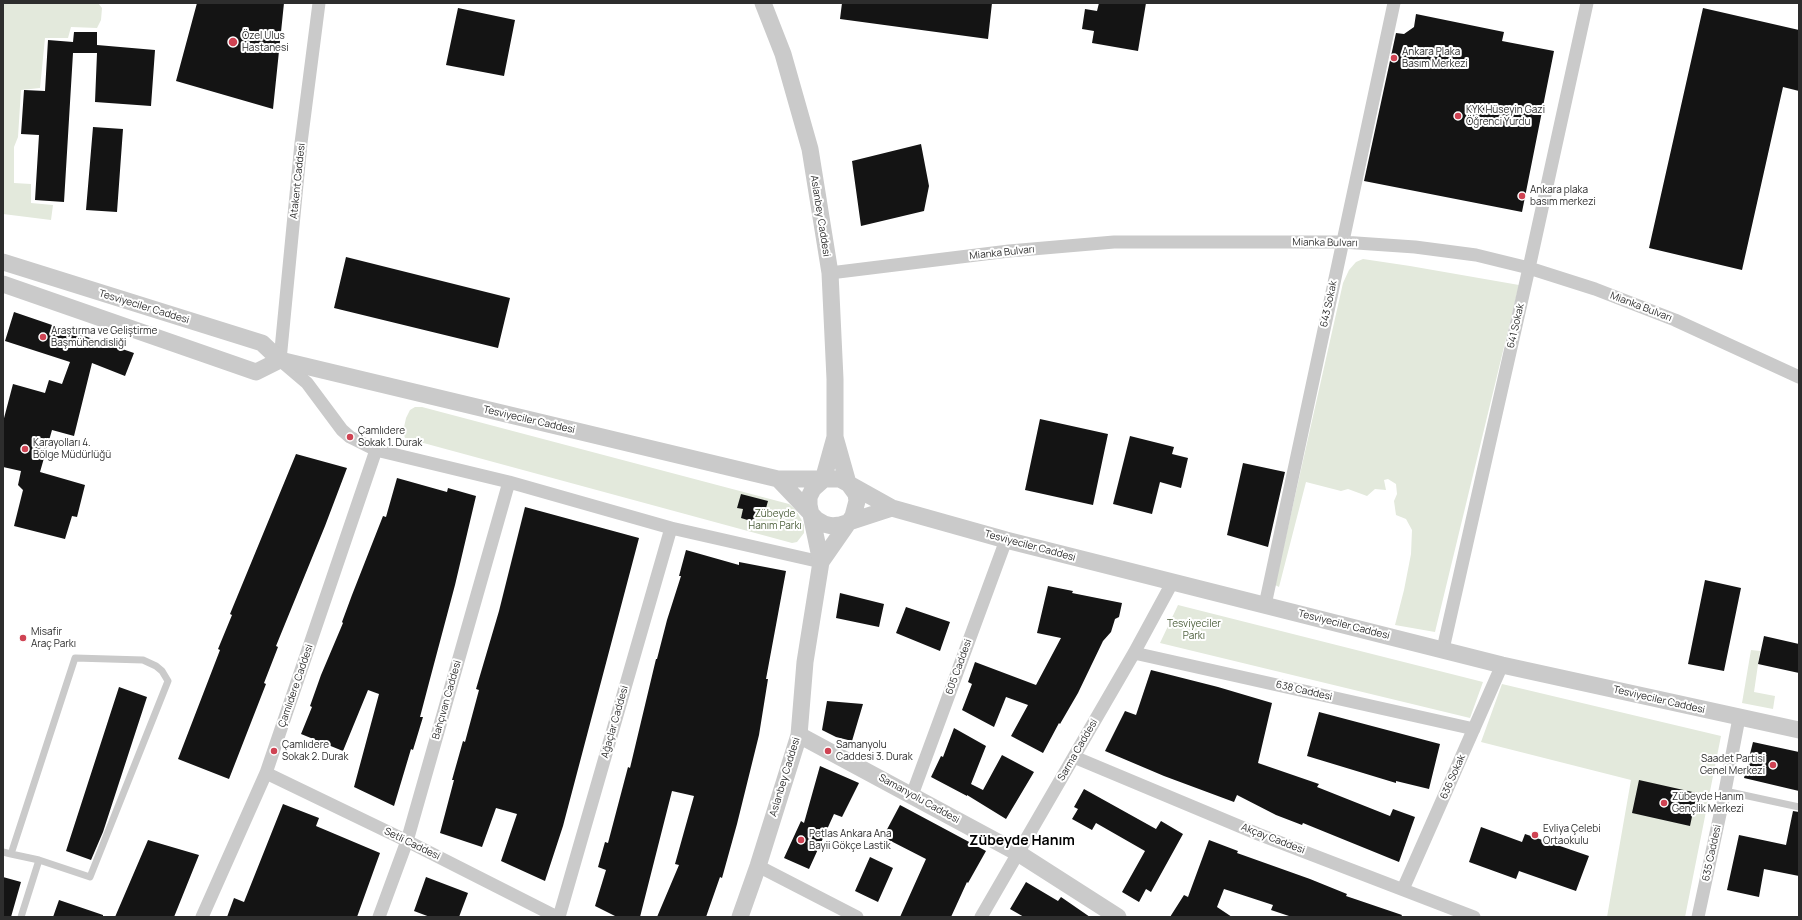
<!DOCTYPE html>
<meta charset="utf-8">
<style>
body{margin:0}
#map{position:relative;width:1802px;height:920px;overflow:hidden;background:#fff;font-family:Manrope,sans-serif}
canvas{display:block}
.frame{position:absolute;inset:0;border:4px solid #2d2d2d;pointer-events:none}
</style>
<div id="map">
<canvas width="1802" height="920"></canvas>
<div class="frame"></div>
</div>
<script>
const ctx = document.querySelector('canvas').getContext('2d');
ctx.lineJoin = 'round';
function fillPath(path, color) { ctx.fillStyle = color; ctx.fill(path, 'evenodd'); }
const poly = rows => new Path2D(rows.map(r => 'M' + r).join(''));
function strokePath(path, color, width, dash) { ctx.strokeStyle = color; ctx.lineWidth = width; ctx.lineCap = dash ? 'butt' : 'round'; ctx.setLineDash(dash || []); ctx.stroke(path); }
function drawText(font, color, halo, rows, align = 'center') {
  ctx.font = font + ' Manrope,sans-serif'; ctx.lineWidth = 4; ctx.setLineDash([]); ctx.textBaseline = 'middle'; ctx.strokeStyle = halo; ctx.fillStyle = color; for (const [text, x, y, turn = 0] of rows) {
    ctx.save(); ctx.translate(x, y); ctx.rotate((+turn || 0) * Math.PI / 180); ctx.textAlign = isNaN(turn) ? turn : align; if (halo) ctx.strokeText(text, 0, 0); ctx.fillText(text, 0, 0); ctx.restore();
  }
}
fillPath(poly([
 [3,3,98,3,102,8,101,20,97,28,71,27,68,38,45,38,40,88,21,90,18,137,14,147,14,183,31,184,31,203,53,205,51,220,3,214],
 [1363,259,1410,266,1519,285,1435,632,1395,625,1404,590,1411,554,1412,530,1406,519,1396,515,1394,501,1397,494,1396,484,1388,479,1384,480,1386,490,1375,489,1367,496,1348,489,1341,491,1306,482,1279,587,1275,585,1343,283,1349,270,1356,262],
 [415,407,422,407,789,504,795,509,801,519,804,525,804,533,797,542,792,543,405,438,403,432,406,418,410,410],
 [1178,605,1483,682,1470,718,1160,643],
 [1751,650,1760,651,1754,692,1775,696,1773,709,1742,703],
 [1502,684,1721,736,1685,917,1607,917,1631,780,1481,742]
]), '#e3e9dc');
fillPath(poly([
 [197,3,284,3,273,109,176,81],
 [842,3,992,3,988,39,840,19],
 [1099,3,1146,3,1138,51,1092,43,1094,31,1082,29,1085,9,1097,11],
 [458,8,515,20,504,76,446,65],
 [1703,8,1799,30,1799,91,1783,87,1742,270,1649,248],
 [1416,14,1504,32,1502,41,1554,51,1522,212,1364,181,1396,33,1404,34,1414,27],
 [74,32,97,32,97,51,97,45,155,50,151,106,95,102,97,53,73,53,64,202,35,200,39,135,21,134,24,90,45,91,48,40,73,42],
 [93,127,123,129,117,212,86,210],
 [921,144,929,186,924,211,861,226,852,161],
 [346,257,510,298,498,348,334,308],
 [14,312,134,353,125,376,92,363,74,436,52,430,40,472,85,485,77,517,72,516,65,539,14,526,23,490,18,485,21,471,3,467,3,422,13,384,45,393,49,380,62,384,70,362,5,341],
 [1040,419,1108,434,1093,505,1025,490],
 [1130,436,1174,447,1172,454,1188,458,1181,488,1160,482,1152,514,1113,504],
 [296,454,347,468,325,526,276,646,278,647,264,683,266,684,229,779,178,759,220,650,218,649,232,615,230,614],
 [1243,463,1285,472,1268,547,1227,535],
 [397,478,447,492,448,488,476,496,455,585,430,679,420,717,423,717,413,750,411,749,394,806,354,787,379,694,368,690,343,751,301,734,312,707,310,706,321,675,343,623,342,622,352,595,383,516,386,517],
 [741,494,768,501,763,519,755,517,754,522,741,518,743,509,737,508],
 [525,507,639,538,563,826,545,881,501,861,517,814,496,808,482,847,440,833,454,780,452,780,463,741,465,742,479,690,476,689,499,611],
 [686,550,739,565,739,562,786,571,766,679,768,679,759,735,737,824,722,878,720,877,706,917,657,917,679,865,675,864,694,796,672,791,640,917,617,917,595,906,606,870,598,867,605,842,608,843,628,767,630,768,656,659,657,659,667,620,681,576,679,576],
 [1705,580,1741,588,1724,671,1688,664],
 [1048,586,1073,591,1072,593,1122,603,1119,617,1115,619,1111,632,1103,641,1078,693,1060,724,1059,723,1043,753,1011,736,1028,705,1006,697,994,727,962,710,972,684,968,682,975,662,1036,685,1061,638,1037,633],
 [840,593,884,604,879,627,836,618],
 [906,607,950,622,940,651,896,633],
 [1764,636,1799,644,1799,673,1758,664],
 [1151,670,1218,687,1272,703,1258,763,1319,784,1317,787,1390,816,1393,809,1415,817,1399,862,1303,823,1302,825,1276,815,1237,795,1234,802,1164,776,1105,751,1125,711,1136,715],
 [119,687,147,697,103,832,91,860,66,851],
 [827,701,863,704,852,741,836,737,822,730],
 [1319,712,1440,744,1429,789,1396,781,1396,783,1307,756],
 [954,728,986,746,971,784,983,790,1002,755,1034,772,1006,819,967,795,967,796,931,777,941,756,943,757],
 [1753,742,1799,752,1799,791,1744,778],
 [820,766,859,783,842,817,834,814,809,869,784,858,801,821,804,823],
 [1639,780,1697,793,1690,826,1632,813],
 [1084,789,1156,829,1161,821,1183,834,1151,892,1146,889,1139,902,1122,892,1145,851,1096,823,1092,830,1072,819,1078,809,1074,807],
 [283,804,319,818,316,826,380,853,357,917,227,917,234,898,244,902],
 [900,805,986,851,968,883,967,882,951,917,900,917,926,859,883,837],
 [1793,811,1799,812,1799,876,1764,869,1759,897,1727,890,1739,835,1786,845],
 [1481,827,1522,842,1525,834,1589,856,1576,891,1519,871,1516,879,1469,862],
 [148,840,199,855,174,917,115,917],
 [1209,840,1238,851,1237,853,1310,879,1347,894,1346,896,1402,915,1401,917,1292,917,1271,910,1273,905,1224,889,1217,907,1232,917,1170,917,1184,895,1188,897],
 [870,857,893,868,878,902,855,891],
 [3,877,21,882,11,917,3,917],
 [426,877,468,893,459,917,430,917,414,911],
 [1026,882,1058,901,1061,897,1090,917,1024,917,1010,909],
 [59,900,103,915,103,917,53,917]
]), '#141414');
strokePath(poly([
 [1725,791,1799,807],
 [3,852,11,854,39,860,90,877,168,681,162,671,156,666,143,660,75,658,11,854],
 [21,917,39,860]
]), '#cacaca', 7);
strokePath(poly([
 [319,3,301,143,280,360,307,383,342,430,350,437,376,450,509,482,671,528,821,562],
 [830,273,1009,251,1114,242,1342,242,1415,247,1476,255,1529,268,1595,289,1675,320,1799,377],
 [1265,605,1394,3],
 [1443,649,1529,268,1587,3],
 [1134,653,1474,729],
 [1074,757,1258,834,1474,917],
 [266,773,407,841,557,917],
 [912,795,1006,540],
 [758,866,857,917],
 [1403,889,1502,665],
 [202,917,266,773,376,450],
 [379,917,407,841,509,482],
 [559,917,671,528],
 [981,917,1134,653,1172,583],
 [1698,917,1725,791,1739,718]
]), '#cacaca', 13);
strokePath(poly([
 [3,262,262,343,280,360,778,479,840,479,892,508,1006,540,1502,665,1799,730],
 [3,284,256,372,280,360],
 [778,479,817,520,824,524,832,526,840,525,892,508],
 [821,562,853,516,857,501,856,494,848,483,835,437],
 [799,735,1018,853,1118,917],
 [740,917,758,866,799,735,805,662,821,562,809,505,809,497,813,489,823,480,835,437,835,379,830,273,810,149,783,54,763,3]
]), '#cacaca', 17);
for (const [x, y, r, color] of [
 [233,42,5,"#cf4353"],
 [1394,58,4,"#cf4353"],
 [1458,116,4,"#cf4353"],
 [1522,196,4,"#cf4353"],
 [43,337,4,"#cf4353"],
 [350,437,4,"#cf4353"],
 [25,449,4,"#cf4353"],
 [23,638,4,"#cf4353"],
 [274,751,4,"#cf4353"],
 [828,751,4,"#cf4353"],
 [1773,765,4,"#cf4353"],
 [1664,803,4,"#cf4353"],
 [1535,835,4,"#cf4353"],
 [801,840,4,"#cf4353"]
]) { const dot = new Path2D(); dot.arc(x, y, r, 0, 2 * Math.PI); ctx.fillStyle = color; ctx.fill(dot); strokePath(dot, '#fff', 1.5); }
drawText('10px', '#2d2d2d', '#fff', [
 ["Özel Ulus",242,36],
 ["Hastanesi",242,48],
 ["Ankara Plaka",1402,52],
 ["Basım Merkezi",1402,64],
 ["KYK Hüseyin Gazi",1466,110],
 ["Öğrenci Yurdu",1466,122],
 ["Ankara plaka",1530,190],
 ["basım merkezi",1530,202],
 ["Araştırma ve Geliştirme",51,331],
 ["Başmühendisliği",51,343],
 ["Çamlıdere",358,431],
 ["Sokak 1. Durak",358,443],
 ["Karayolları 4.",33,443],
 ["Bölge Müdürlüğü",33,455],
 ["Misafir",31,632],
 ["Araç Parkı",31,644],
 ["Çamlıdere",282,745],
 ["Sokak 2. Durak",282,757],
 ["Samanyolu",836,745],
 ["Caddesi 3. Durak",836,757],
 ["Saadet Partisi",1765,759,"right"],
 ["Genel Merkezi",1765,771,"right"],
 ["Zübeyde Hanım",1672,797],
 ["Gençlik Merkezi",1672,809],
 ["Evliya Çelebi",1543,829],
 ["Ortaokulu",1543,841],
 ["Petlas Ankara Ana",809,834],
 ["Bayii Gökçe Lastik",809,846]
], 'left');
drawText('10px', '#2d2d2d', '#fff', [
 ["Atakent Caddesi",298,181,-84],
 ["Aslanbey Caddesi",820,216,81],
 ["Mianka Bulvarı",1325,243,1],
 ["Mianka Bulvarı",1002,253,-6],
 ["643 Sokak",1329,304,-78],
 ["Tesviyeciler Caddesi",144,307,17],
 ["Mianka Bulvarı",1641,307,21],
 ["641 Sokak",1516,326,-77],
 ["Tesviyeciler Caddesi",529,420,13],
 ["Tesviyeciler Caddesi",1030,546,15],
 ["Tesviyeciler Caddesi",1344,625,14],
 ["605 Caddesi",959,667,-70],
 ["Çamlıdere Caddesi",296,686,-71],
 ["638 Caddesi",1304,691,13],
 ["Bahçıvan Caddesi",447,700,-74],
 ["Tesviyeciler Caddesi",1659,700,13],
 ["Ağaçlar Caddesi",615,722,-74],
 ["Sarma Caddesi",1078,750,-60],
 ["Aslanbey Caddesi",785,777,-73],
 ["636 Sokak",1453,777,-66],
 ["Samanyolu Caddesi",919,799,29],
 ["Akçay Caddesi",1273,839,21],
 ["Setli Caddesi",412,844,26],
 ["635 Caddesi",1712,853,-78]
]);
drawText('10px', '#516340', '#fff', [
 ["Zübeyde",775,514],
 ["Hanım Parkı",775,526],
 ["Tesviyeciler",1194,624],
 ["Parkı",1194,636]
]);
drawText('bold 14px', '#000', '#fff', [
 ["Zübeyde Hanım",1022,841]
]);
</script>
